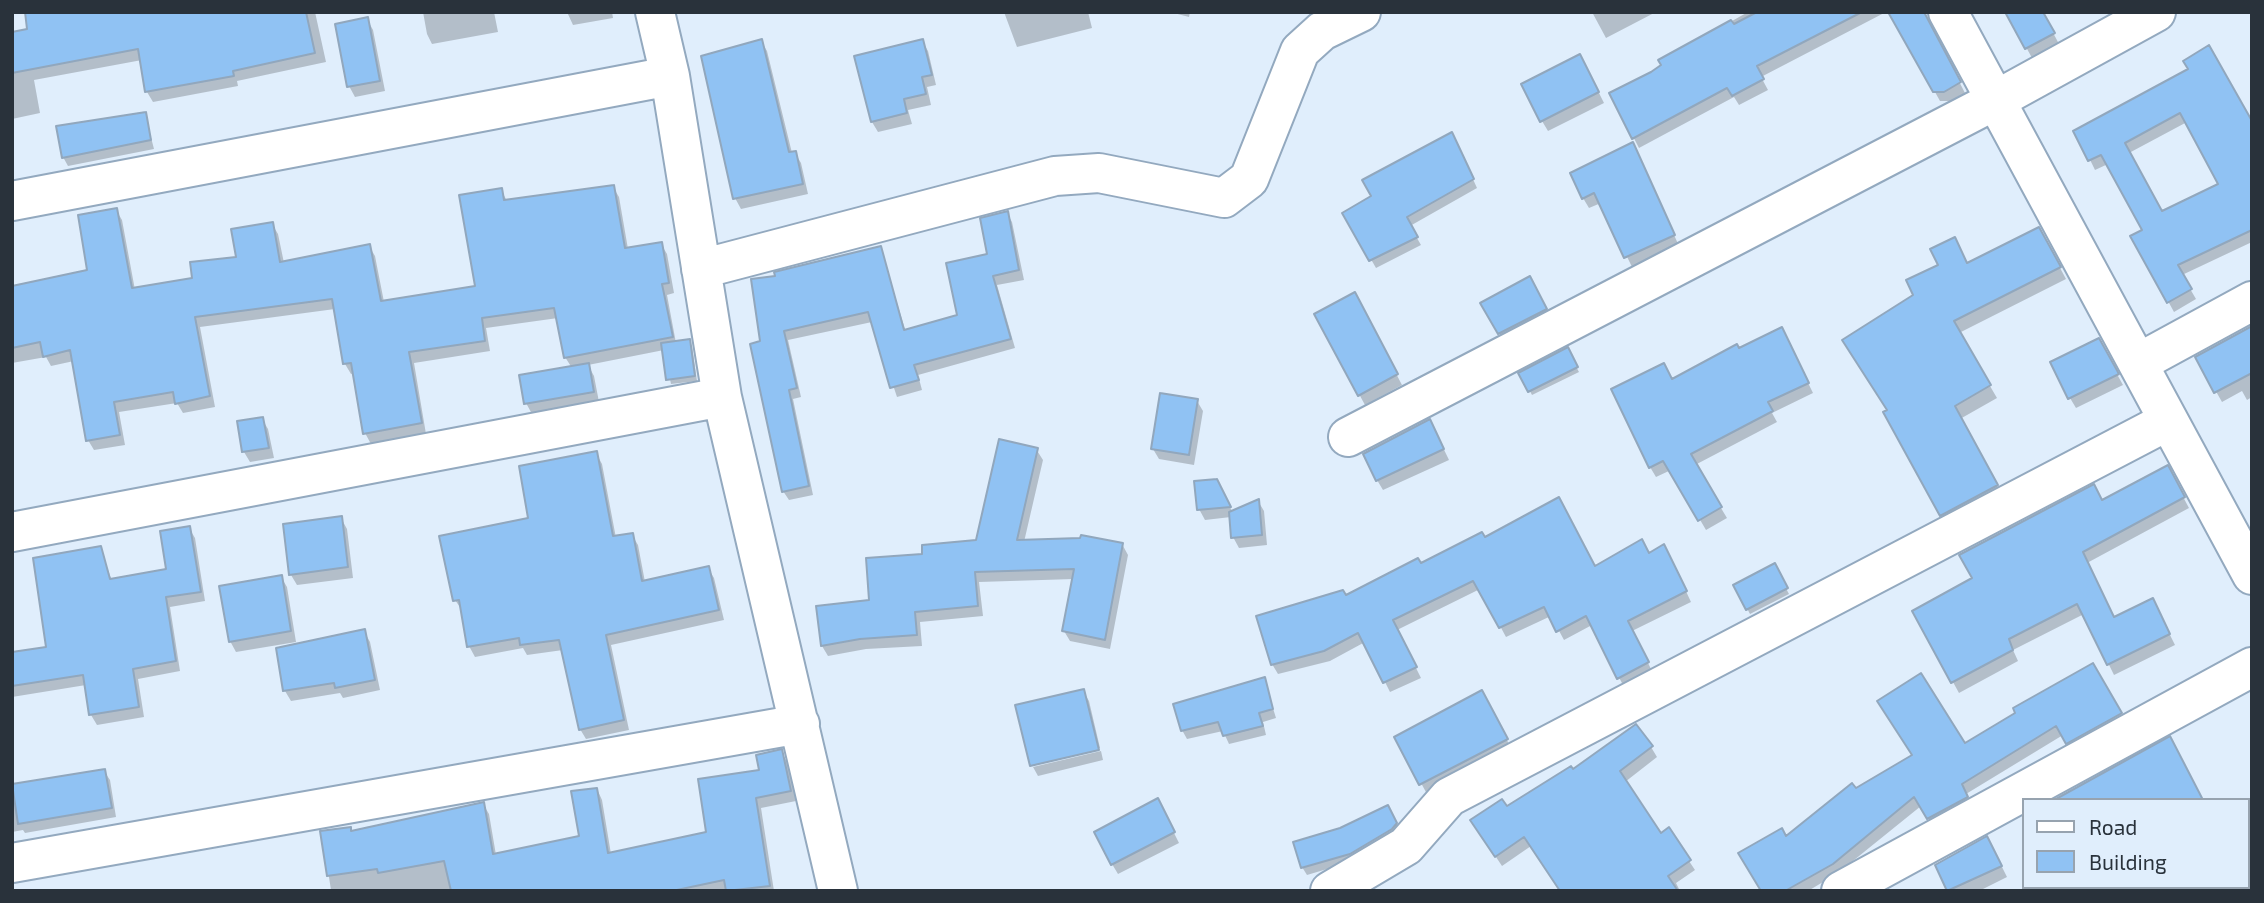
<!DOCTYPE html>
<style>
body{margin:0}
#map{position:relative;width:2264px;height:903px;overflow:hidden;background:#e0eefc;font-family:"Exo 2",sans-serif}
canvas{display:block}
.frame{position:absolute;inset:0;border:14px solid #29323b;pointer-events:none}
.legend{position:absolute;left:2022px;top:798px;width:228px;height:91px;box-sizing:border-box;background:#e0eefc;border:2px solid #97a3af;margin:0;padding:9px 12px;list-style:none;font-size:21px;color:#29323b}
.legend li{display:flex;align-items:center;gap:14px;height:35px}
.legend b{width:35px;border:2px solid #97a3af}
</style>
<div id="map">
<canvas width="2264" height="903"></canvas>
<div class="frame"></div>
<ul class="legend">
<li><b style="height:9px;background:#fff"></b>Road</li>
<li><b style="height:19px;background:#90c2f3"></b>Building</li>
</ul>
</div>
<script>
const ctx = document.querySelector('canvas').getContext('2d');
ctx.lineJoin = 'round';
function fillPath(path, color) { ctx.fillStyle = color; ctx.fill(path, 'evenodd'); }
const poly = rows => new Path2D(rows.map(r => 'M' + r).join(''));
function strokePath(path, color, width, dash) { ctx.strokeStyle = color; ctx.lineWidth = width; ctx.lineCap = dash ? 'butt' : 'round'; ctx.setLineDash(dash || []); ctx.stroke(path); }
fillPath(poly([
 [143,12,315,12,326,62,237,81,238,86,153,102,147,92,142,60,34,80,40,113,12,119,12,34],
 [423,12,494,12,498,32,432,44,427,34],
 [567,12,612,12,613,18,573,25],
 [1004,12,1088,12,1092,28,1017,47],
 [1170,12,1190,12,1189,17],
 [1592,12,1656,12,1606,38],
 [1748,12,1886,12,1761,77,1768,90,1739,105,1734,97,1639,148,1611,94,1663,66,1661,61],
 [1890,12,1923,12,1965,93,1950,101,1940,101],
 [2007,12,2042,12,2059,44,2032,58],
 [367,19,373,30,385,91,355,97,349,86],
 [761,41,767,51,792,153,795,153,801,163,808,194,741,209,735,198],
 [922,41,928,51,936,85,927,87,931,105,908,110,912,124,878,132,872,122],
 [1586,67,1604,103,1548,131,1542,121],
 [2190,70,2252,219,2252,242,2182,275,2196,299,2174,312,2133,237,2144,230,2108,164,2095,170,2076,131],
 [2187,122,2220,185,2162,213,2129,153],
 [145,114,154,149,68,166,63,157],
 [1456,142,1477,188,1410,226,1421,245,1376,268,1345,214],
 [1638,155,1679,246,1632,267,1601,203,1589,208,1583,198],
 [613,187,619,197,628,249,661,244,667,254,674,293,667,295,676,343,689,341,692,346,697,381,671,384,664,350,588,365,594,376,599,402,532,414,526,403,572,368,565,357,558,318,486,328,490,351,414,363,426,434,371,444,365,433,355,373,351,374,345,364,335,309,200,327,215,407,183,413,177,403,119,412,125,445,94,450,88,440,74,361,51,366,46,357,12,363,12,288,89,271,116,210,122,220,135,290,194,279,238,259,272,224,278,234,284,263,369,246,375,256,384,302,478,288,501,190,507,201],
 [1007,213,1012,222,1024,280,997,285,1015,348,918,375,922,390,897,397,872,322,788,340,801,397,793,399,813,495,789,500,783,491,762,343,777,277,880,248,906,332,959,317],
 [2039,229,2066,279,1959,333,1997,398,1960,419,2004,498,1948,527,1885,413,1888,411,1916,296],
 [1536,289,1552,320,1506,344,1482,304],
 [1360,305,1402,385,1365,405,1316,315],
 [2252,336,2252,397,2247,400,2242,391,2222,402,2197,358],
 [1787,340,1813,393,1772,413,1777,422,1695,465,1727,518,1706,530,1671,470,1656,477,1650,467,1672,381,1739,350],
 [2098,340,2123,385,2076,408,2070,398],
 [1567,350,1579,372,1532,395,1521,374],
 [1197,401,1203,411,1194,465,1159,459,1153,449],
 [262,419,268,429,274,458,250,462,244,452],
 [1435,431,1449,460,1383,490,1377,480],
 [1036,449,1043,460,1024,542,1122,544,1128,555,1110,649,1070,641,1064,631,1074,579,979,582,983,616,920,622,922,646,866,649,828,656,822,646,924,555,977,541],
 [596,453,602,464,616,538,632,535,638,545,645,582,708,568,714,578,724,620,611,645,629,730,586,739,580,729,563,650,527,655,523,648,475,657,469,646,462,610,455,600],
 [2167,467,2189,508,2087,563,2114,619,2158,611,2175,645,2114,675,2084,614,2013,650,2018,661,1959,693,1914,611],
 [1222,491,1233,513,1258,501,1264,511,1267,545,1239,548,1233,537,1231,517,1205,520,1199,509],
 [341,518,347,529,353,578,297,585,291,575],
 [189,528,195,538,205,601,170,607,180,671,138,679,144,717,97,725,91,715,86,685,12,697,12,654,48,649,100,548,112,581,168,570],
 [1484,539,1595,568,1649,555,1669,555,1691,602,1632,631,1653,673,1624,687,1592,625,1564,640,1551,616,1506,637,1480,589,1397,630,1421,678,1390,692,1365,642,1330,661,1278,674,1272,664,1345,597],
 [1774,566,1789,594,1750,614,1735,586],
 [281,577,287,587,296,642,236,652,230,641],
 [364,631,370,642,380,690,343,698,340,693,291,701,285,691,278,649],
 [2093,665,2126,723,2073,752,2063,735,1966,794,1972,807,1934,828,1921,806,1838,873,1808,891,1763,891,1786,839,1856,790,1964,746],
 [1264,679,1276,718,1263,722,1266,735,1229,744,1223,731,1187,739,1182,730],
 [1083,691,1089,701,1100,748,1032,766,1018,706],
 [1488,703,1512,750,1427,794,1396,737],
 [1651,747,1657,757,1625,782,1660,835,1689,861,1695,870,1676,883,1680,891,1561,891,1531,846,1502,866,1478,830,1506,808,1573,772],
 [781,751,787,762,796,801,761,808,774,891,325,891,331,890,322,833,352,832,483,804,489,814,496,855,581,838,597,789,602,800,611,854,708,833],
 [1101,751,1103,760,1038,776,1033,767],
 [104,771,110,780,116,817,25,833,23,830,12,832,12,786],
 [1163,811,1179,843,1118,874,1112,864],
 [1392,815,1400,831,1354,861,1307,875,1302,867],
 [1993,849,2007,877,1979,891,1949,891,1937,866]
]), '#0003');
const building = poly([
 [25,12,306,12,315,53,233,71,234,76,145,92,138,49,12,73,12,32,27,29,25,12],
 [1757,12,1862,12,1757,66,1764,79,1732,96,1727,88,1632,139,1609,93,1651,72,1661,65,1658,60,1731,20,1734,24,1757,12],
 [1888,12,1924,12,1961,82,1944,92,1933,92,1888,12],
 [2005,12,2043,12,2055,33,2025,49,2005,12],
 [368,17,380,81,347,87,335,24,368,17],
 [762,39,789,152,796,151,803,184,733,199,701,56,762,39],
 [923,39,932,75,922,77,926,94,904,99,907,113,871,122,854,56,923,39],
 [2209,45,2252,121,2252,230,2178,265,2192,289,2167,303,2130,236,2142,230,2101,155,2088,161,2073,131,2188,69,2183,61,2209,45],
 [2180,113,2218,184,2162,211,2125,143,2180,113],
 [1580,54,1599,92,1540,122,1521,84,1580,54],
 [146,112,151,140,62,158,56,126,146,112],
 [1452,132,1474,179,1407,217,1418,237,1369,261,1342,213,1371,196,1362,180,1452,132],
 [1633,142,1675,235,1624,258,1594,193,1582,199,1570,173,1633,142],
 [614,185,625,248,662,242,669,283,662,284,673,337,564,358,554,308,482,318,485,341,409,352,422,423,363,434,351,363,343,364,332,299,195,317,210,396,175,404,173,392,114,402,120,435,86,441,70,350,43,357,40,342,12,348,12,286,87,270,78,215,117,208,132,288,192,278,190,262,236,257,231,229,273,222,280,262,370,244,381,301,475,286,459,195,502,188,504,200,614,185],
 [1008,211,1019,270,993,276,1011,339,914,365,919,380,890,388,868,312,784,331,797,388,789,390,809,486,782,492,750,344,760,341,751,279,775,276,774,272,881,246,904,330,957,315,946,263,987,254,980,218,1008,211],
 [2039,227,2061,267,1954,321,1991,385,1955,406,1998,485,1940,516,1883,412,1887,410,1842,340,1913,295,1906,280,1938,265,1930,249,1955,237,1967,263,2039,227],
 [1530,276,1547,309,1498,334,1480,303,1530,276],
 [1355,292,1398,374,1358,396,1314,314,1355,292],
 [2252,326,2252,373,2214,393,2195,357,2252,326],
 [1782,327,1809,383,1768,402,1773,411,1691,454,1722,507,1698,521,1663,461,1649,468,1611,389,1664,363,1672,379,1737,344,1739,348,1782,327],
 [2099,338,2119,374,2068,399,2050,362,2099,338],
 [690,339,695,376,666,380,661,343,690,339],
 [1568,347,1578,367,1528,392,1518,373,1568,347],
 [589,363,594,392,524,404,519,375,589,363],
 [1160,393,1198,399,1189,455,1151,449,1160,393],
 [263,417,269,448,242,452,237,421,263,417],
 [1430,419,1444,449,1376,481,1363,454,1430,419],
 [999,439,1038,448,1017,540,1080,538,1081,535,1123,543,1105,640,1062,631,1074,569,975,572,978,606,915,612,917,635,860,639,821,646,816,606,869,600,866,558,922,554,922,545,976,540,999,439],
 [597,451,613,536,633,533,642,581,709,566,719,610,606,635,624,720,579,730,559,640,520,645,519,638,467,647,459,600,453,601,439,536,528,518,519,466,597,451],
 [2168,465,2185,497,2083,552,2114,617,2153,598,2170,634,2107,665,2077,604,2009,639,2013,650,1951,683,1912,611,1972,578,1959,555,2094,484,2102,500,2168,465],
 [1217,479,1231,507,1197,510,1194,481,1217,479],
 [1559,497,1595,566,1642,539,1649,553,1664,544,1687,591,1628,621,1649,662,1617,679,1586,616,1556,632,1544,607,1499,628,1473,581,1393,620,1417,667,1383,683,1358,633,1324,651,1271,665,1256,616,1343,590,1346,595,1418,558,1421,563,1482,532,1485,537,1559,497],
 [1259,499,1262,535,1231,538,1229,512,1259,499],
 [342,516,348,567,289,575,283,524,342,516],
 [190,526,201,592,166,597,176,661,133,669,139,707,89,715,83,675,12,686,12,652,46,647,33,558,101,546,110,579,166,569,160,531,190,526],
 [1775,563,1788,588,1746,610,1733,585,1775,563],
 [282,575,291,631,229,642,219,586,282,575],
 [365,629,375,680,335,688,334,683,283,691,276,648,365,629],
 [2093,663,2122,713,2066,744,2056,726,1962,784,1968,797,1927,819,1914,797,1833,864,1785,891,1761,891,1738,853,1782,828,1786,836,1852,783,1856,788,1912,755,1877,701,1921,673,1965,743,2015,713,2013,708,2093,663],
 [1265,677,1273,709,1259,713,1263,726,1223,736,1218,722,1181,731,1173,704,1265,677],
 [1084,689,1099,750,1030,766,1015,705,1084,689],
 [1482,690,1508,739,1419,785,1394,737,1482,690],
 [1636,724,1653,746,1620,771,1661,833,1669,827,1691,860,1668,876,1678,891,1560,891,1524,837,1495,857,1470,820,1502,799,1507,806,1571,766,1573,769,1636,724],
 [2170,736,2203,800,2054,800,2170,736],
 [782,749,791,791,756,798,770,886,726,891,724,880,672,891,451,891,444,861,378,873,377,869,327,876,320,831,351,827,351,831,484,802,493,854,579,836,571,791,597,788,608,853,706,832,698,779,759,770,756,755,782,749],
 [105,769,112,808,18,824,12,784,105,769],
 [1158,798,1175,832,1111,865,1094,832,1158,798],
 [1388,805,1397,823,1392,829,1350,854,1301,868,1293,842,1340,828,1388,805],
 [1987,836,2002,866,1947,891,1935,865,1987,836]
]);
fillPath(building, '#90c2f3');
strokePath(building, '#91a7bd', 2);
const minor = poly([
 [655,12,670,76,722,397,838,891],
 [12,201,670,76],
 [701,269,1055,176,1099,173,1224,198,1249,179,1300,51,1322,31,1361,12],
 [2140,362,2252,301],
 [1348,437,1996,100,2156,12],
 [12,532,722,397],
 [12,863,800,724],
 [1330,891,1406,846,1449,797,2168,421],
 [1841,891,2252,667]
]);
const major = poly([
 [1948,12,2252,575]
]);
strokePath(minor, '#93a9bf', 42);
strokePath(major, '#93a9bf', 42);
strokePath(minor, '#fff', 38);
strokePath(major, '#fff', 38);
</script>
